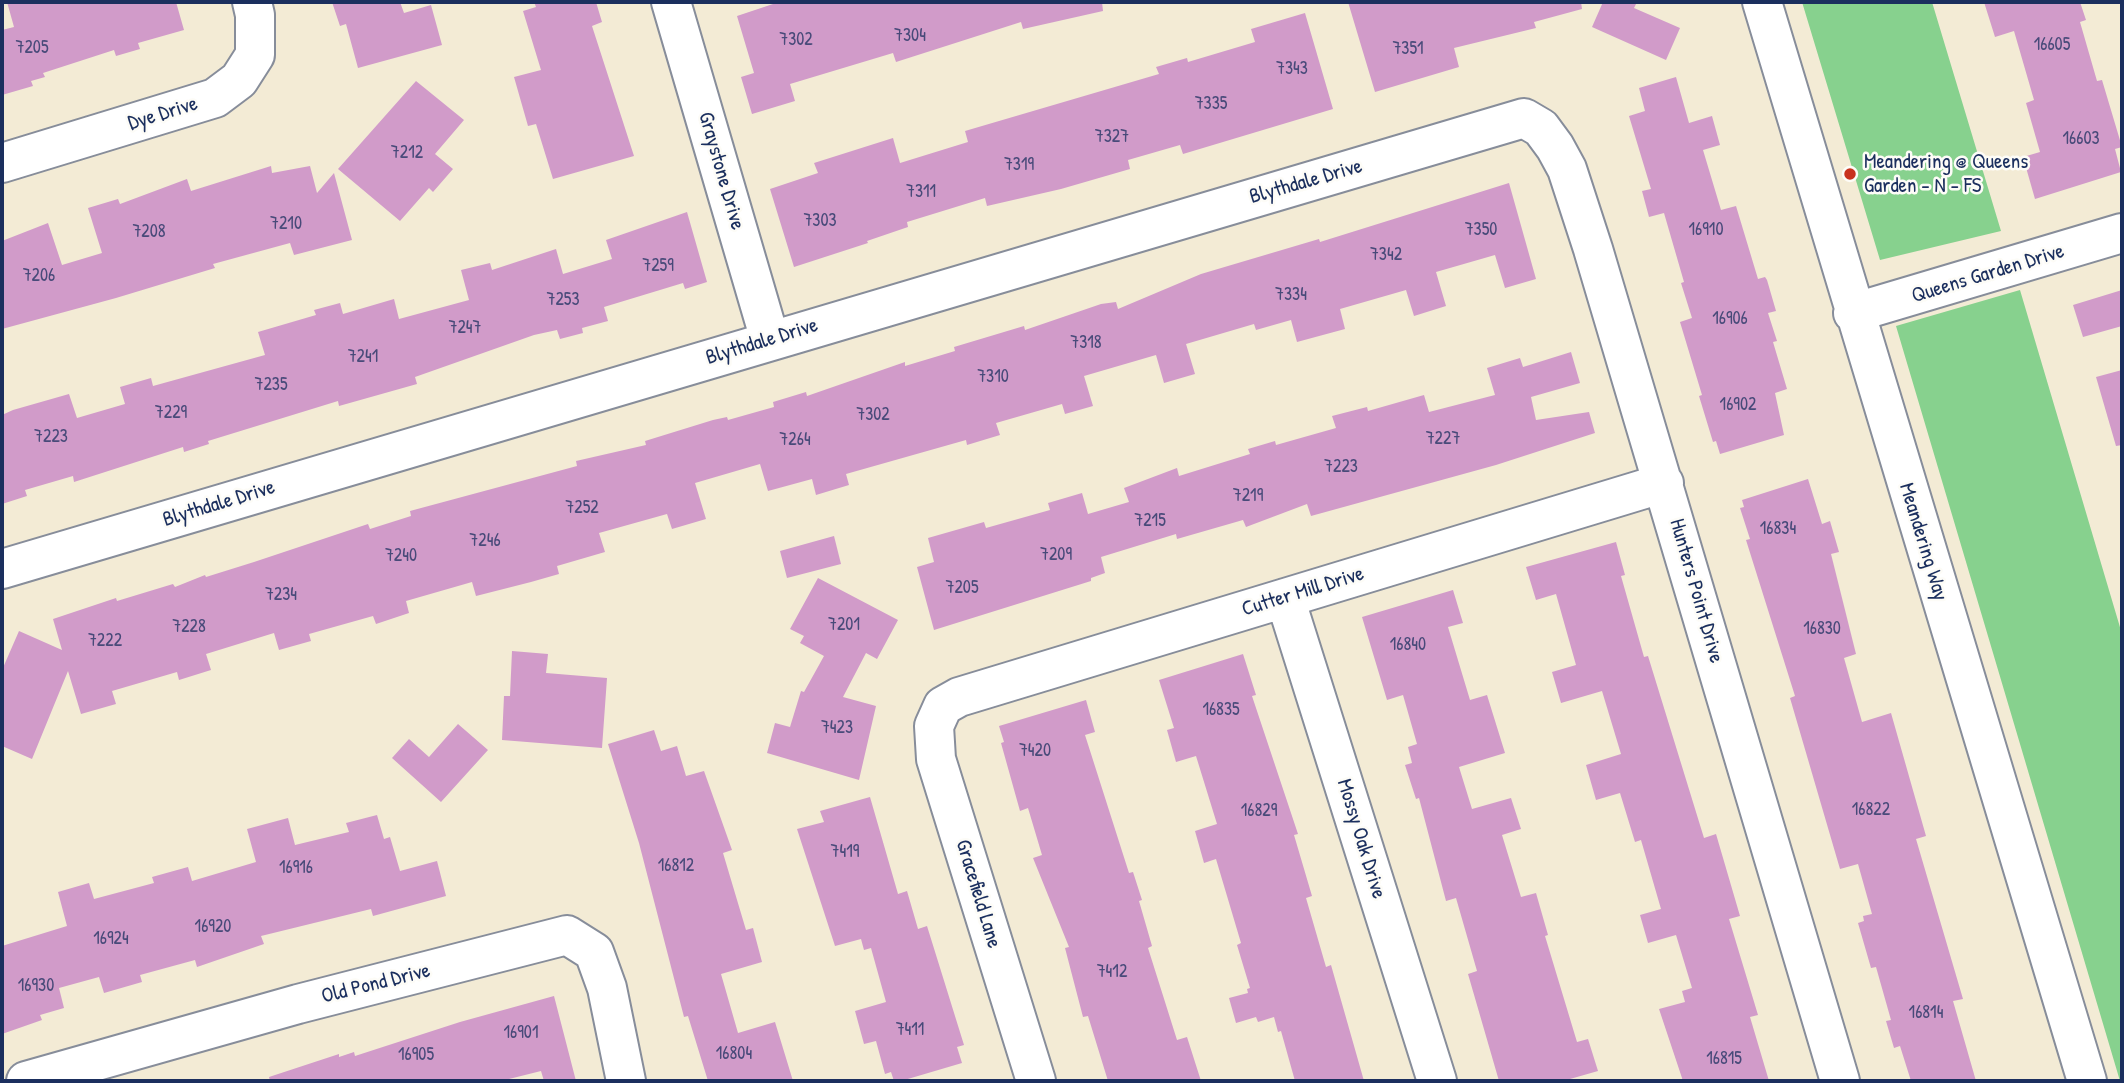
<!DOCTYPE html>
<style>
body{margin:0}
#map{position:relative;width:2124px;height:1083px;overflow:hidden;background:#f3ebd5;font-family:"Patrick Hand",sans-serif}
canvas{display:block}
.frame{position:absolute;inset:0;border:4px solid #1b2f5e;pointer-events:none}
</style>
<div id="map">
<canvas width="2124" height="1083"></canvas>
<div class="frame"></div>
</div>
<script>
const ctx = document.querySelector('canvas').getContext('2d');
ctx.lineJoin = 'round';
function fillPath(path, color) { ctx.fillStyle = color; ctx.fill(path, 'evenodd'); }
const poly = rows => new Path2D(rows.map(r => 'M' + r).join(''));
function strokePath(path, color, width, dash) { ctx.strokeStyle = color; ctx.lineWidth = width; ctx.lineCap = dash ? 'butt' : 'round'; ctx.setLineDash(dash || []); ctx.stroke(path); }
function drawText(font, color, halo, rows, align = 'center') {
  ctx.font = font + ' "Patrick Hand",sans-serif'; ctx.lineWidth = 5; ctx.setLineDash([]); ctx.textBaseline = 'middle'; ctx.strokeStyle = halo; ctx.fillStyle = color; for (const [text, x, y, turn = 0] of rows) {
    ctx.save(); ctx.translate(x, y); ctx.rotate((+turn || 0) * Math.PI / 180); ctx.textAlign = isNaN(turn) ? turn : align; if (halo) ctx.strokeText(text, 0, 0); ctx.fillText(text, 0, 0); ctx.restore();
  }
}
fillPath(poly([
 [1802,2,1932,2,2001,231,1880,260],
 [2020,290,2122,634,2122,1081,2120,1081,1896,326]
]), '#87d18e');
fillPath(poly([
 [7,2,176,2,184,30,138,43,140,49,116,56,114,50,43,73,45,77,31,81,33,86,2,95,2,30,14,27],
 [332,2,400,2,404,13,431,5,442,45,358,68,346,24,340,26],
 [534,2,596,2,602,22,592,26,634,156,553,179,536,124,528,126,514,77,541,70,523,11,536,7],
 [779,2,1102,2,1103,11,1023,29,1021,22,896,62,893,53,790,84,795,101,752,114,741,77,754,73,737,16],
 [1348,2,1581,2,1582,9,1534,22,1536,28,1454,48,1459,67,1375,92],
 [1603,2,1637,2,1634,8,1680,28,1666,60,1592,27],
 [1984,2,2080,2,2086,20,2080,22,2097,81,2102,80,2122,147,2115,149,2121,172,2035,199,2023,157,2040,152,2026,103,2034,100,2014,31,1995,37],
 [1305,13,1333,109,1183,154,1180,145,1128,160,1130,169,1061,189,987,206,985,198,907,222,908,227,867,241,868,243,794,267,770,189,818,173,814,163,893,138,900,163,968,142,965,131,1159,74,1156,67,1187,58,1188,62,1255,42,1251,29],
 [1676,77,1689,123,1712,116,1720,145,1703,150,1721,210,1736,206,1758,279,1765,277,1767,280,1776,311,1768,313,1777,341,1773,342,1787,389,1775,393,1784,435,1720,454,1716,441,1713,442,1699,396,1702,395,1680,322,1692,318,1681,283,1684,282,1664,213,1649,217,1642,191,1651,189,1629,116,1645,111,1639,88],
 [416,81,464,120,435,154,453,169,433,192,429,188,400,221,338,169],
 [271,166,272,173,310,166,317,193,334,173,352,240,294,255,290,243,213,264,215,268,116,298,2,329,2,241,48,223,62,265,102,253,88,208,118,199,120,204,187,179,191,191],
 [1509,183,1536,279,1505,288,1495,255,1436,272,1446,306,1414,316,1406,290,1340,309,1345,329,1297,342,1291,320,1256,330,1254,324,1186,344,1195,374,1164,383,1156,355,1084,376,1093,406,1065,414,1062,404,996,423,1000,435,967,445,966,440,846,474,849,485,816,495,812,479,768,491,760,464,695,483,706,519,672,529,667,514,599,533,605,552,557,566,559,574,531,582,476,596,472,582,406,601,409,613,376,624,373,616,309,634,311,641,279,650,274,633,206,654,211,670,179,680,177,672,112,691,116,704,81,714,68,671,32,759,2,746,2,670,19,631,62,650,53,619,116,598,117,601,173,584,175,587,205,575,206,577,254,562,368,524,370,529,411,516,410,511,577,466,576,461,646,445,645,441,713,420,727,417,728,420,774,407,773,402,806,392,807,396,905,362,905,366,955,351,954,347,1024,326,1025,330,1101,304,1116,302,1118,309,1201,274,1319,239,1320,242],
 [687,212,707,282,685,289,683,283,604,307,608,321,582,328,583,333,560,339,557,330,534,335,415,377,417,384,339,406,338,401,208,441,209,444,184,452,183,447,74,482,73,476,25,490,27,496,2,504,2,415,13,410,69,394,77,418,125,404,120,387,151,378,153,386,265,355,258,332,316,315,314,310,340,303,343,314,394,299,399,319,469,300,461,270,490,263,492,270,556,249,563,274,612,259,606,240],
 [2122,290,2122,326,2083,337,2073,305],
 [1571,352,1580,383,1531,397,1536,420,1589,412,1595,433,1496,465,1311,516,1307,504,1246,527,1243,520,1177,539,1176,534,1101,557,1105,573,1091,578,1091,581,934,630,917,567,934,562,928,538,984,522,986,528,1050,510,1048,503,1082,493,1088,514,1129,502,1124,488,1177,468,1179,476,1250,454,1248,449,1275,441,1276,445,1336,428,1332,416,1367,407,1368,411,1424,395,1429,412,1495,395,1487,368,1520,358,1523,367],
 [2122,370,2122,445,2116,446,2096,377],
 [1808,479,1822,524,1830,521,1839,552,1831,554,1856,654,1844,658,1862,722,1891,713,1926,836,1916,839,1963,999,1953,1001,1976,1081,1911,1081,1900,1046,1894,1048,1886,1021,1891,1020,1876,967,1871,968,1858,923,1864,921,1863,916,1872,914,1858,864,1840,869,1790,698,1795,696,1746,540,1750,539,1740,508,1744,507,1742,500],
 [834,536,841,564,787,578,780,551],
 [1616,542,1625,575,1621,576,1644,657,1648,656,1704,838,1716,834,1740,916,1729,919,1758,1015,1750,1017,1769,1081,1683,1081,1659,1009,1685,1002,1682,991,1692,988,1676,935,1648,943,1640,915,1661,909,1641,840,1635,842,1620,793,1596,800,1586,765,1621,754,1602,691,1561,703,1552,672,1576,665,1556,594,1536,600,1526,567],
 [818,578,898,620,877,659,866,653,843,697,876,706,859,780,767,753,775,723,790,727,801,691,804,692,824,656,800,643,804,636,790,629],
 [1453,590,1463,623,1448,627,1470,700,1487,695,1505,753,1459,767,1472,809,1511,798,1521,829,1502,835,1521,897,1536,893,1548,935,1545,936,1577,1042,1588,1039,1598,1071,1563,1081,1499,1081,1468,974,1477,971,1456,898,1446,901,1419,798,1416,799,1405,765,1412,763,1408,747,1417,744,1403,695,1387,700,1362,617],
 [512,651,548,654,546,673,607,678,602,748,502,740,504,696,510,696],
 [1243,654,1256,695,1252,696,1298,834,1294,835,1312,896,1306,898,1326,967,1331,965,1364,1081,1295,1081,1281,1031,1278,1032,1274,1017,1258,1022,1256,1017,1236,1023,1229,998,1248,993,1247,989,1250,988,1237,945,1241,943,1216,859,1204,863,1195,831,1217,824,1196,756,1176,762,1167,730,1174,728,1159,680],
 [1086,700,1095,732,1085,735,1129,873,1133,872,1142,900,1139,901,1152,946,1148,948,1177,1040,1187,1037,1201,1081,1108,1081,1088,1016,1083,1017,1065,948,1069,947,1033,858,1042,855,1028,808,1020,811,1001,743,1004,742,999,726],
 [458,724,488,750,441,802,392,758,409,739,429,757],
 [654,730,661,751,677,746,686,776,704,771,732,850,723,853,746,930,753,928,762,962,721,974,738,1033,775,1022,793,1081,708,1081,688,1016,684,1017,639,843,608,744],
 [870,797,898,894,907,891,918,929,927,926,964,1045,957,1047,962,1063,901,1081,894,1081,891,1072,885,1074,876,1041,864,1044,855,1011,886,1002,871,948,864,950,861,939,835,946,797,829,824,822,820,811],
 [377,815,384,839,390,837,400,871,437,861,446,896,373,916,371,909,261,936,264,944,197,967,195,960,140,975,142,982,104,993,99,977,59,988,64,1008,40,1015,42,1020,2,1034,2,946,67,926,58,892,89,883,94,899,154,883,152,877,188,867,192,881,256,862,247,829,288,818,295,845,349,832,346,823],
 [554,996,576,1081,544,1081,541,1071,501,1081,270,1081,269,1077,339,1054,339,1057,354,1052,355,1056,460,1022]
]), '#d19bc9');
const minor = poly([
 [671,2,770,340],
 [1762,2,2087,1081],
 [2,163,215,98,239,80,255,55,255,15,252,2],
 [1853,313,2122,233],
 [2,569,1524,118,1541,128,1555,147,1567,169,1593,249,1840,1081],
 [1285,598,1437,1081],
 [26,1081,298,1004,567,935,594,952,607,988,626,1081],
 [1036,1081,936,759,934,726,943,706,959,697,1664,483]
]);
strokePath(minor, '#878d9a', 42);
strokePath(minor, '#fff', 38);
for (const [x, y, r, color] of [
 [1850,174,7,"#c8321e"]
]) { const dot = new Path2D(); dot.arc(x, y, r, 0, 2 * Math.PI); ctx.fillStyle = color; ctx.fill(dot); strokePath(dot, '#fdfcf7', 2.5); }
drawText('18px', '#484a79', null, [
 ["7304",910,36],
 ["7302",796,40],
 ["16605",2052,45],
 ["7205",32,48],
 ["7351",1408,49],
 ["7343",1292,69],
 ["7335",1211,104],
 ["7327",1112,137],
 ["16603",2081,139],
 ["7212",407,153],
 ["7319",1019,165],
 ["7311",921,192],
 ["7303",820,221],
 ["7210",286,224],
 ["7350",1481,230],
 ["16910",1706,230],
 ["7208",149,232],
 ["7342",1386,255],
 ["7259",658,266],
 ["7206",39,276],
 ["7334",1291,295],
 ["7253",563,300],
 ["16906",1730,319],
 ["7247",465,328],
 ["7318",1086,343],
 ["7241",363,357],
 ["7310",993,377],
 ["7235",271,385],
 ["16902",1738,405],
 ["7229",171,413],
 ["7302",873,415],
 ["7223",51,437],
 ["7227",1443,439],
 ["7264",795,440],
 ["7223",1341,467],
 ["7219",1248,496],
 ["7252",582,508],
 ["7215",1150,521],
 ["16834",1778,529],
 ["7246",485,541],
 ["7209",1056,555],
 ["7240",401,556],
 ["7205",962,588],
 ["7234",281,595],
 ["7201",844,625],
 ["7228",189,627],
 ["16830",1822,629],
 ["7222",105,641],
 ["16840",1408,645],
 ["16835",1221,710],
 ["7423",837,728],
 ["7420",1035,751],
 ["16822",1871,810],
 ["16829",1259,811],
 ["7419",845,852],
 ["16812",676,866],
 ["16916",296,868],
 ["16920",213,927],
 ["16924",111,939],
 ["7412",1112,972],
 ["16930",36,986],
 ["16814",1926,1013],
 ["7411",910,1030],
 ["16901",521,1033],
 ["16804",734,1054],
 ["16905",416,1055],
 ["16815",1724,1059]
]);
drawText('21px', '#1b2f5e', '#fdfcf7', [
 ["Dye Drive",163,114,-17],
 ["Graystone Drive",721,171,74],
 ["Blythdale Drive",1306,182,-16],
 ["Queens Garden Drive",1988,274,-17],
 ["Blythdale Drive",762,342,-17],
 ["Blythdale Drive",219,504,-17],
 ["Meandering Way",1923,542,73],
 ["Hunters Point Drive",1696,591,74],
 ["Cutter Mill Drive",1303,592,-17],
 ["Mossy Oak Drive",1361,839,73],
 ["Gracefield Lane",978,894,73],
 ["Old Pond Drive",376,984,-14]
]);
drawText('21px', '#1b2f5e', '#fdfcf7', [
 ["Meandering @ Queens",1864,162],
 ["Garden - N - FS",1864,186]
], 'left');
</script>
